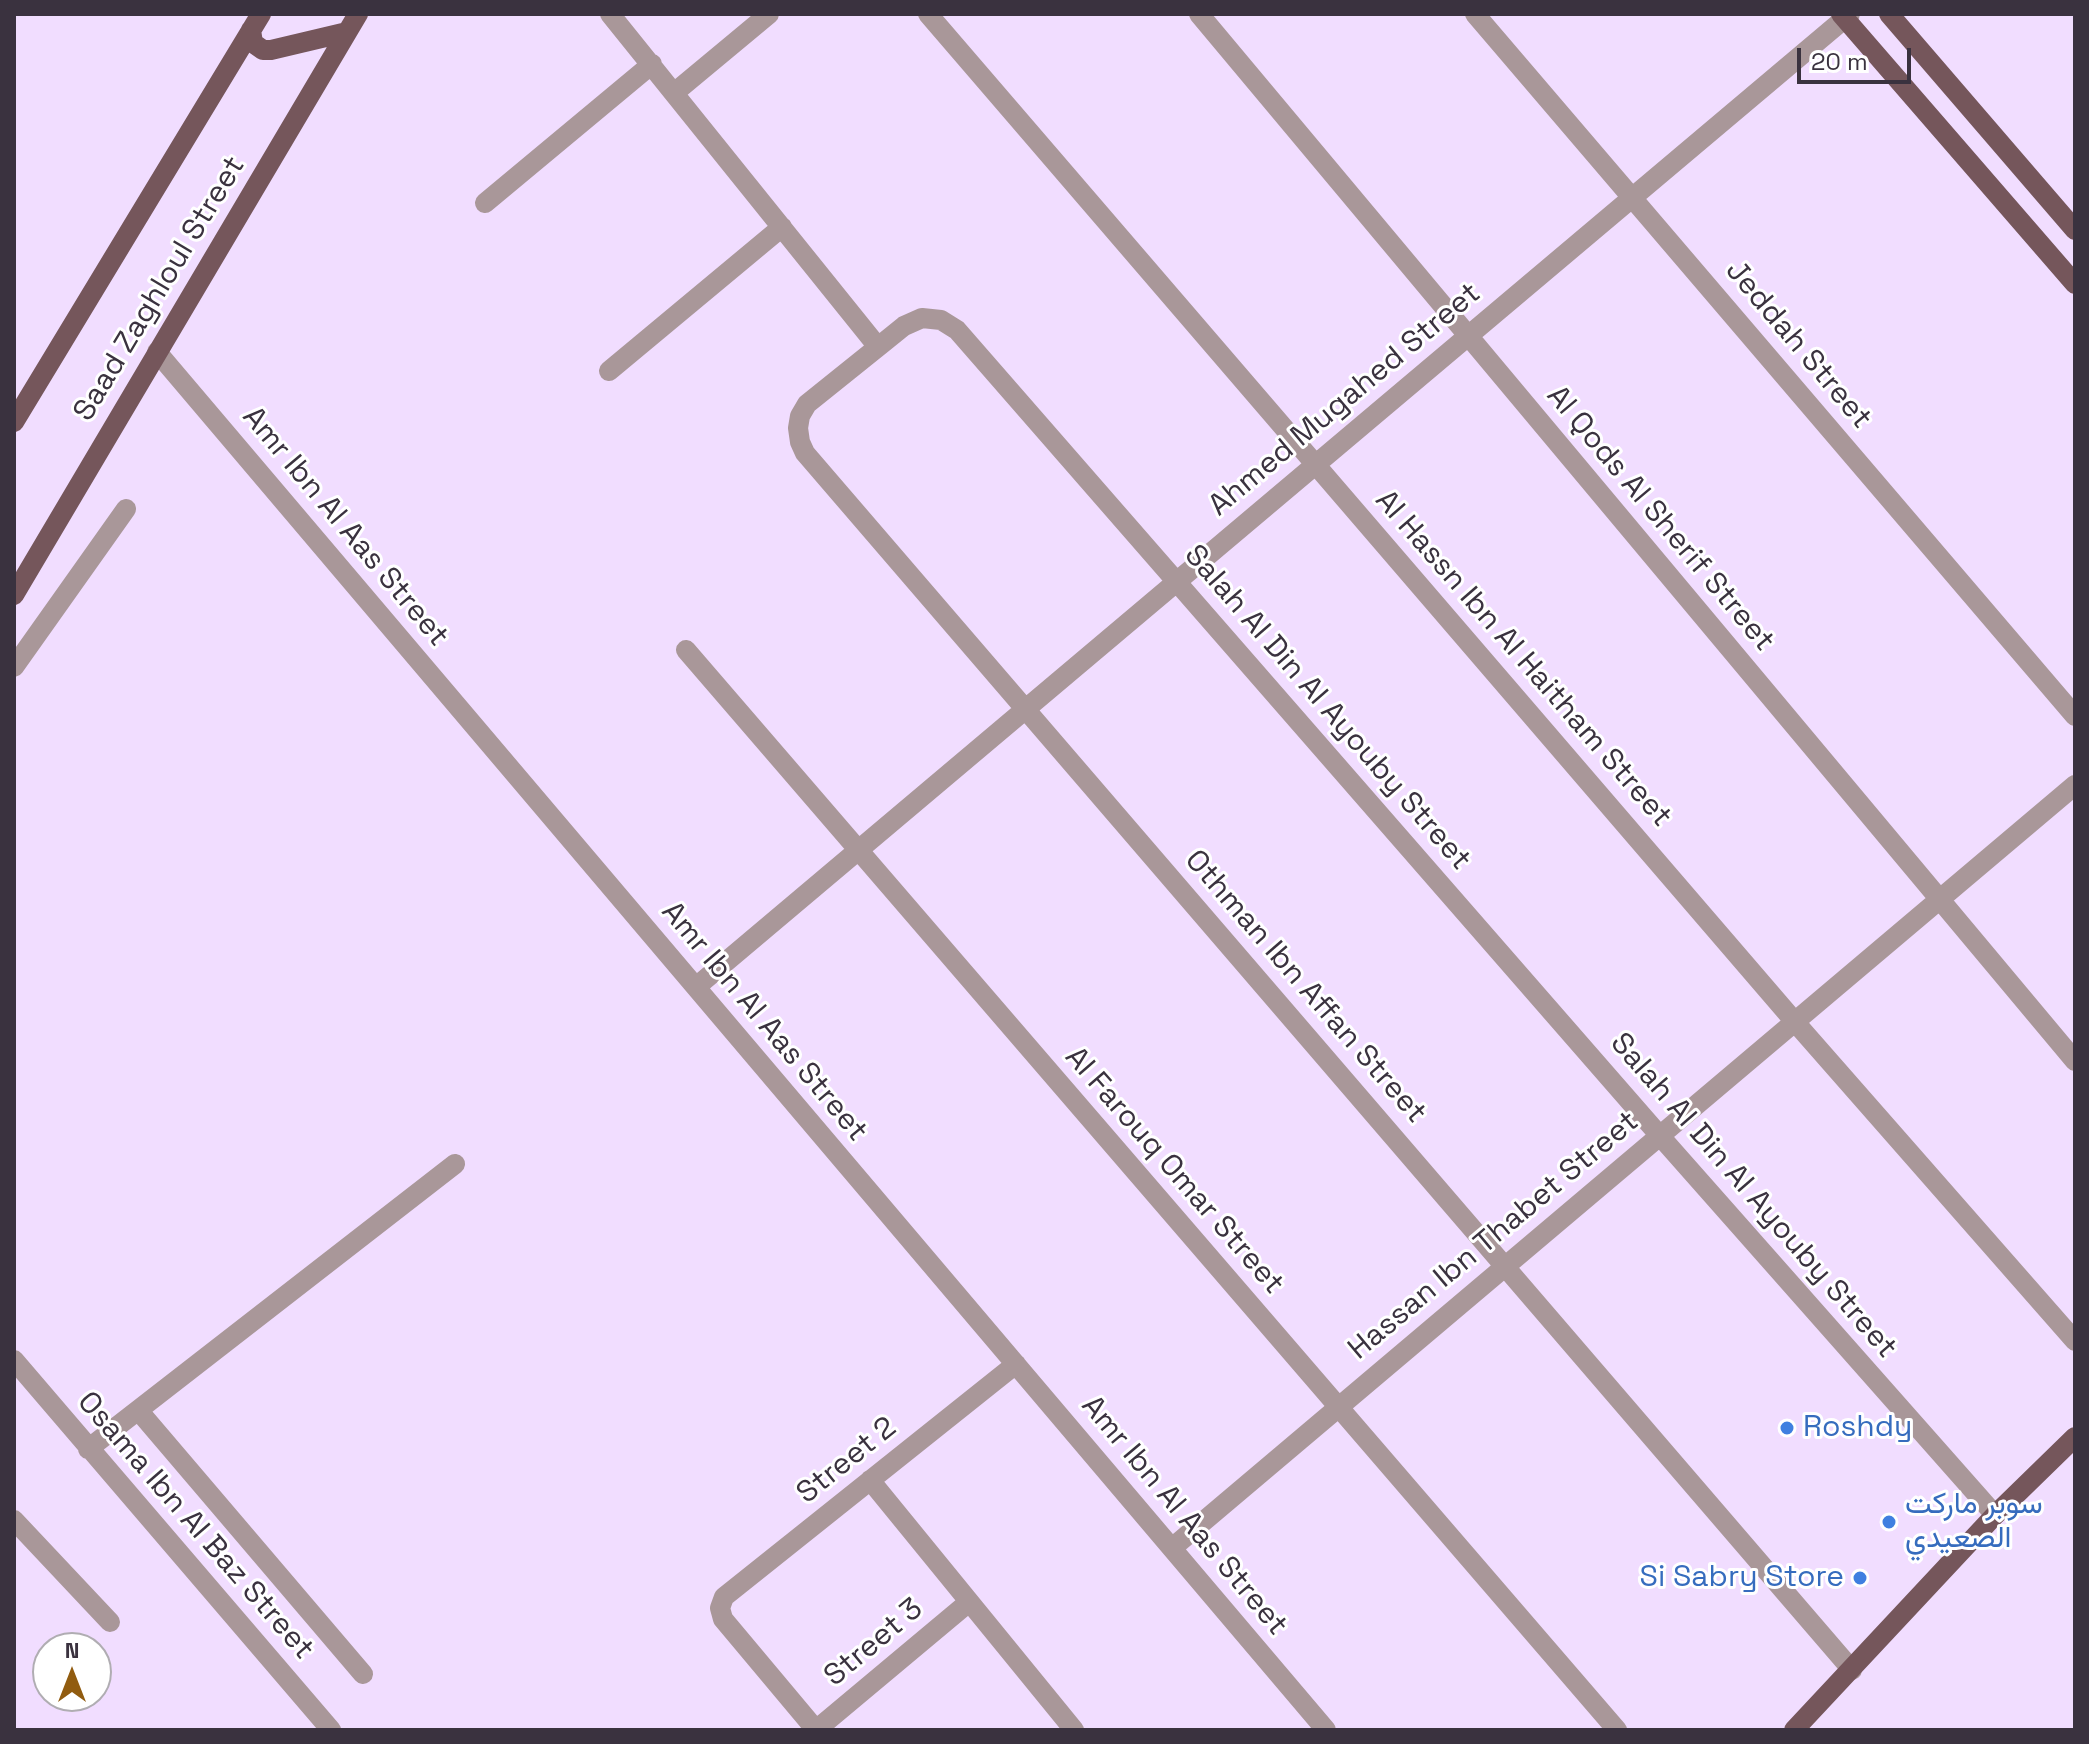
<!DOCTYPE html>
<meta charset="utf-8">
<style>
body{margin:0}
#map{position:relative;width:2089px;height:1744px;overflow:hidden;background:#f1ddff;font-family:"Space Grotesk",sans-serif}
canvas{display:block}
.frame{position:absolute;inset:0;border:16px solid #3a323f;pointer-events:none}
.north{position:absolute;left:32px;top:1632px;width:80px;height:80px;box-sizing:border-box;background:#fff;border:2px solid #b0adb2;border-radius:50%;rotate:0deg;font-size:22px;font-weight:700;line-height:32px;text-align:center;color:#3a323f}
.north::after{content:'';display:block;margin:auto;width:28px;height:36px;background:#915c10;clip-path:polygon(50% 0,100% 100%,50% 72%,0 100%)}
.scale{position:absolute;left:1797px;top:48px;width:114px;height:36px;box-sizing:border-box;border:4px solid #3a323f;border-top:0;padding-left:10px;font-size:24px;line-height:28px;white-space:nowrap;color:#3a323f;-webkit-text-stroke:6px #fff;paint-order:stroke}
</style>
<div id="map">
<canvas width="2089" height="1744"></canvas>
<div class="frame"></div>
<div class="north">N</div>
<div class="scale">20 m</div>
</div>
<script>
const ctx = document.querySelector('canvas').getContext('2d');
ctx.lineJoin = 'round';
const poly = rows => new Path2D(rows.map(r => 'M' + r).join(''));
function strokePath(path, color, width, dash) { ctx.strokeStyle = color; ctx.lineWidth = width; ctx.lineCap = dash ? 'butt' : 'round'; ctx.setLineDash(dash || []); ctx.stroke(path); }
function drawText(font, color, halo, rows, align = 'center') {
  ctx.font = font + ' "Space Grotesk",Vazirmatn,sans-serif'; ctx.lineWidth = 6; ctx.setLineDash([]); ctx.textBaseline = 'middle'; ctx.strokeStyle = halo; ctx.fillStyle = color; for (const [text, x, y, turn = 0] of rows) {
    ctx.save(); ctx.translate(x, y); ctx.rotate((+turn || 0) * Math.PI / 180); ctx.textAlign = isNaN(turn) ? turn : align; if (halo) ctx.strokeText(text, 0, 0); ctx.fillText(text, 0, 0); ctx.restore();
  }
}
strokePath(poly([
 [610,14,878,347,904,326,922,318,941,320,957,330,1660,1136,1995,1515],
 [928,14,1795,1022,2075,1341],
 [1199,14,2075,1061],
 [1475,14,2075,716],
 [674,93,769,14],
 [485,203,652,64],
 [878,347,807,404,800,416,798,428,800,442,805,453,1852,1670],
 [157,352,1326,1730],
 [609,371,782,227],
 [686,650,1617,1730],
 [14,667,126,509],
 [696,987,1850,14],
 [14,1360,331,1730],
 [138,1410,363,1674],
 [88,1449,455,1164],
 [870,1480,1074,1730],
 [14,1520,110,1622],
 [1172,1548,2075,785],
 [969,1602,816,1730,723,1619,720,1608,724,1597,1016,1364]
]), '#a99799', 20);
strokePath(poly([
 [1841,14,2075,284],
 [1889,14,2075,230],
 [251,30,253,43,263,50,271,50,347,32],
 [14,422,261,14],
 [14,595,358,14],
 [1794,1730,1995,1515,2075,1437]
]), '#75565b', 20);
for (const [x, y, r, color] of [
 [1787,1428,8,"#3f7fe0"],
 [1889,1522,8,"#3f7fe0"],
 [1860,1578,8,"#3f7fe0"]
]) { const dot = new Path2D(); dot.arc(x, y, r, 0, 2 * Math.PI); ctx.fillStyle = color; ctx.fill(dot); strokePath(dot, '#fff', 3); }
drawText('30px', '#3a323f', '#fff', [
 ["Saad Zaghloul Street",160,289,-59],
 ["Jeddah Street",1798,345,50],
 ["Ahmed Mugahed Street",1345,400,-40],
 ["Al Qods Al Sherif Street",1660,519,50],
 ["Amr Ibn Al Aas Street",345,527,50],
 ["Al Hassn Ibn Al Haitham Street",1523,659,49],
 ["Salah Al Din Al Ayouby Street",1327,708,49],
 ["Othman Ibn Affan Street",1305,987,49],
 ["Amr Ibn Al Aas Street",764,1022,50],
 ["Al Farouq Omar Street",1174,1171,49],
 ["Salah Al Din Al Ayouby Street",1753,1196,49],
 ["Hassan Ibn Thabet Street",1494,1236,-40],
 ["Street 2",847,1461,-39],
 ["Amr Ibn Al Aas Street",1184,1516,50],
 ["Osama Ibn Al Baz Street",195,1526,49],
 ["Street 3",874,1643,-40]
]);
drawText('30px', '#366cbe', '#fff', [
 ["Roshdy",1803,1428],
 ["سوبر ماركت",1905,1505],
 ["الصعيدي",1905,1539],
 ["Si Sabry Store",1844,1578,"right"]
], 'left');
</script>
